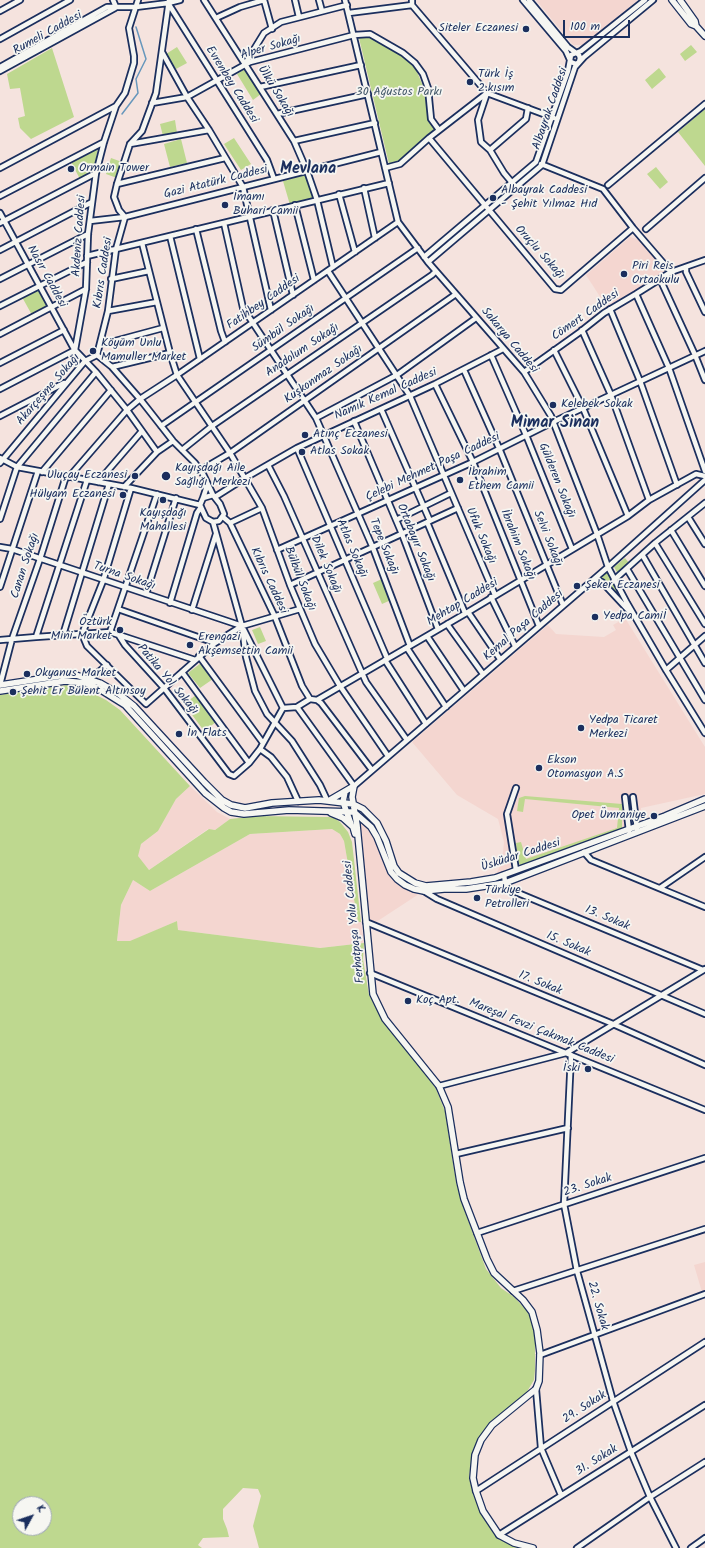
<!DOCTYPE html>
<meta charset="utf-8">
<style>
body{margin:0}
#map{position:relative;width:705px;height:1548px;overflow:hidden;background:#f5e3de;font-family:Kalam,sans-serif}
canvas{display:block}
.north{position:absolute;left:12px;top:1496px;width:40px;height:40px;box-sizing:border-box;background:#f6f6f2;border:1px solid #9ea6b7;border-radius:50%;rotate:50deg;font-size:11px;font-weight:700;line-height:16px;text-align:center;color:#1b2f5e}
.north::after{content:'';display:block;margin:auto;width:14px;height:18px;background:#1b2f5e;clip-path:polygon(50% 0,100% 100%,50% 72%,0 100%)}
.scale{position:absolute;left:563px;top:20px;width:67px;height:18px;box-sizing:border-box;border:2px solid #1b2f5e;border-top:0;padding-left:5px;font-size:12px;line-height:14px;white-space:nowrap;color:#1b2f5e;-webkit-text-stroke:3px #f6f6f2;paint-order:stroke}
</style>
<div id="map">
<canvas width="705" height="1548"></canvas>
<div class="north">K</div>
<div class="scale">100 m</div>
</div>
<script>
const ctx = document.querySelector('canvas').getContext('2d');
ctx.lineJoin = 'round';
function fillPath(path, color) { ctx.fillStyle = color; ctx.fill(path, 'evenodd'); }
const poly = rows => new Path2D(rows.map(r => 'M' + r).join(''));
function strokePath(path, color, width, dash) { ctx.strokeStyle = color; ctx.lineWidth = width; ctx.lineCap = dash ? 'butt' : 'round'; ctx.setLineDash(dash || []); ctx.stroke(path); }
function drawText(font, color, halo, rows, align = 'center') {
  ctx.font = font + ' Kalam,sans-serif'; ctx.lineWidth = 3.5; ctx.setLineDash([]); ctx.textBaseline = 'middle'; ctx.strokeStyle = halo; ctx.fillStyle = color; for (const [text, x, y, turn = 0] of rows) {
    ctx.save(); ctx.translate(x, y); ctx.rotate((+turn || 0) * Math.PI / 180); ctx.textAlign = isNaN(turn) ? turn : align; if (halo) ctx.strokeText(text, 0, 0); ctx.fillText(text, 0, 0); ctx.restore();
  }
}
fillPath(poly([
 [536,0,636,0,637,1,583,45,573,45],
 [630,237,640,240,664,267,663,272,608,309,586,275],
 [625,618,705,747,705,794,641,808,642,821,524,861,496,874,502,862,504,842,498,819,457,795,412,742,548,625,556,634,604,637,616,630,613,625],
 [190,786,217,812,230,819,215,830,208,829,149,870,137,856,141,844,158,831,176,799],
 [360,823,363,823,369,829,375,839,386,870,392,879,412,891,422,892,370,926,357,832,357,826],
 [332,829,340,834,344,841,358,922,361,922,364,943,320,948,178,930,177,921,129,942,117,942,121,905,133,880,150,891,250,834],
 [705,1262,705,1291,702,1292,694,1265]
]), '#f4d6d0');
fillPath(poly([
 [369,36,395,51,415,67,423,86,429,119,436,131,400,161,389,164,359,38],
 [691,45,697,52,685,61,680,54],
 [177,47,187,63,176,69,166,54],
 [52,48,74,117,31,139,20,128,18,118,25,116,20,88,10,89,7,74],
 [659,68,666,77,652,89,645,80],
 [245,69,261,94,253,100,237,74],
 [705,109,705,166,678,132],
 [175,120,177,133,163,136,160,124],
 [234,138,251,164,241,170,224,144],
 [181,139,187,163,170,167,164,144],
 [98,148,93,172,80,179,71,162],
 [111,158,122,162,117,178,106,174],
 [656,167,668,182,660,189,647,174],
 [306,175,313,199,290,205,283,181],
 [38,288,48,307,32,315,22,297],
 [625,558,630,564,618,574,614,567],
 [608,572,622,600,621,601,600,576],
 [382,579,391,600,382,604,373,583],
 [260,627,266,641,258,644,252,630],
 [201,663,213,679,200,688,188,673],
 [68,685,78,686,106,700,120,710,190,786,176,799,158,831,141,844,138,856,149,870,209,829,215,830,230,819,257,816,329,817,334,818,340,822,348,832,352,842,361,922,358,922,344,841,340,834,332,829,250,834,150,891,133,880,121,905,117,941,130,941,177,921,178,930,320,948,364,943,363,959,369,995,382,1019,429,1077,436,1089,445,1111,456,1182,465,1212,486,1269,501,1288,514,1297,530,1314,535,1331,535,1370,534,1380,525,1395,490,1422,480,1437,473,1450,469,1477,474,1496,483,1516,496,1537,518,1548,259,1548,253,1526,261,1496,258,1489,243,1488,223,1509,223,1519,227,1529,229,1537,203,1538,198,1545,202,1548,0,1548,0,695],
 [20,1504,44,1504,44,1528,20,1528],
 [196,695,216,722,204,731,184,704],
 [525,796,622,804,622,830,521,867,518,861,516,843,521,842,526,859,617,828,619,808,525,799,523,812,517,811,519,798]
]), '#bed88f');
strokePath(poly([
 [122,114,138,93,136,79,146,59,136,27]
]), '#6797bc', 1.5);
const minor = poly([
 [113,0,116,7],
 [204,0,294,141,307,171,317,200,333,267],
 [264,0,272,29],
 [295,0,299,17],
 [319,0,322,11],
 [345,0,398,222,428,262,524,372,551,416,597,534,608,567,627,603,666,670,705,733],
 [412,0,412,5,487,93,554,118],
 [523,0,566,51,571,62,576,64,579,62],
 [529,0,568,47,579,55,580,58,579,62],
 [168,3,267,160,274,179],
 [0,11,20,0],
 [349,13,412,5],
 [216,18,240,7,264,0],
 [0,39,70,0],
 [162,52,187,97,209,130,243,187,271,310],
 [245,64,264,33,281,22,347,5],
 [0,67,107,7,136,7,168,3,180,0],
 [0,71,115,8],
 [260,87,361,65],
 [487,93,478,120,481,142,490,150],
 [152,103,187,97,250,62,354,35,370,34,403,53,415,63,423,74,428,88,431,119,439,130],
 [277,114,368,94],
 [429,138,555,289,561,290,633,228],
 [294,141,375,123],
 [130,144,209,130],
 [541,164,603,189,633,228,671,272],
 [0,168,116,106],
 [385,168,400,164,429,138,487,93],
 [117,184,225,158],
 [514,185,504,173,490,150,526,119,528,108],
 [608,185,705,104],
 [364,188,375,238],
 [339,194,355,252],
 [0,196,104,142],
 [295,205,314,280],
 [273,210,293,295],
 [0,213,74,349,96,372,127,410,157,452],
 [90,221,125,217,381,152],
 [0,223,96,173],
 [224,223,243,308,316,418,373,548,410,646],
 [196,229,221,331,225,342],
 [646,229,705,178],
 [170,236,200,359],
 [142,243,170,353,177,375,230,453,262,508,290,585,315,644,340,686,388,756],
 [0,250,92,202],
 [87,256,389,183],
 [424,257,536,162,568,71,571,55,581,51,645,0],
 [428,262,542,165,575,67,584,57,653,0],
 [686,267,686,272,705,312],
 [328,271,410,396,495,595],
 [0,279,88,234],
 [111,279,149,271],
 [660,279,695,355,705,380],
 [636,294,669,368,705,471],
 [0,306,87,262],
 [610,309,640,381,677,485],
 [108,311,157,302],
 [582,330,611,395,649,500],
 [0,334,86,289],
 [101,340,111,342,163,328],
 [75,350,86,289,88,234,96,173,104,142,116,106,125,93,134,63,134,56,129,28,138,0],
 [554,350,583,408,628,516],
 [97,355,108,311,116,249,125,217,119,210,114,197,117,184,130,144,142,131,156,93,169,0],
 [97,355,112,367,140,399,173,441,195,463,203,474,213,495],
 [491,355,526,435,572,549],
 [0,363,64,330],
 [112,367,170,353],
 [464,370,499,448,563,605],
 [524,372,580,332,604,313,636,294,671,272,705,260],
 [435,384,473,462,539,626],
 [0,389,75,350],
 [381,409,430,521],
 [0,416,64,383],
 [316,418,397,375,476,318],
 [354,421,402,534,438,629],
 [161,426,418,248],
 [297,448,387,658],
 [182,450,212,426,432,275,436,271],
 [0,458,17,467,131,488,200,505],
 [0,463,85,361,97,355],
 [268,465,284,496,366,682,407,740],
 [201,470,230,453,456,294],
 [42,472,111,390],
 [69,477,127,410,140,399,177,375,398,222],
 [98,482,142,431],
 [124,487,157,452,173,441],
 [131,488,103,581,82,634,87,646,146,704,215,643,242,626,300,609],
 [213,495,220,504,224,514,219,521,213,522,206,518,200,505,203,498,213,495],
 [215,497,245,478,297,448,435,384,503,349],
 [203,498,206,489,204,480],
 [223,517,230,523,275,617,302,686,310,699],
 [688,517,705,544],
 [0,519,17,467,96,372],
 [396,520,451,493],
 [213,522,242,626,246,657,255,691,267,714,292,741,320,785,327,800],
 [427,522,465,613],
 [230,523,262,508],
 [671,530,705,586],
 [655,543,705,624],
 [0,547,12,549,242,626],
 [277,550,473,462,553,422,705,351],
 [643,556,705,663],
 [627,569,705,700],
 [614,580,655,543,705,503],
 [591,583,599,581,602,582,630,612],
 [290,585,458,508],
 [0,587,38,471],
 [146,594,176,498],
 [491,597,515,646],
 [170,603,197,513,201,507],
 [118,609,215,643],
 [192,610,216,534],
 [468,612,500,659],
 [447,624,483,674],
 [244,630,283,708],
 [110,632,157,494],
 [118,634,125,645,164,688,226,770,229,774,234,776,249,763,260,749,283,708,297,707,310,699,317,700,468,612,628,516,649,500,696,474,705,476],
 [63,635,109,484],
 [427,636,464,691],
 [36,637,87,480],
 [0,640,36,637,110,632,195,660],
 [407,648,446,707],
 [199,656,263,743],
 [385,660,426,724],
 [666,670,705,636],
 [182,672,249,763],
 [90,679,107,665],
 [0,685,12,639,40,559,66,476],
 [317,700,321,703,372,770],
 [297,707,354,786,608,567,705,480],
 [260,749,271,757,287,777,298,801],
 [516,788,507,814,516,870],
 [625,797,629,831],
 [633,797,637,829],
 [584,852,591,860,705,907],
 [504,875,506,888,703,970],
 [660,888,705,857],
 [424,891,437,899,705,1014],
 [366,922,613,1024,705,1065],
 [370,973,705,1110],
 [571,1055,564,1204,577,1271,613,1401,631,1452,650,1497,676,1548],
 [439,1086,566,1053,705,969],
 [456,1154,568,1128],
 [477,1233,705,1158],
 [513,1291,705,1229],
 [540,1355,705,1294],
 [536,1389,541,1448,561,1495],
 [476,1491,705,1342],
 [499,1535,705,1405],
 [577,1548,650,1497,705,1462],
 [691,1548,705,1538]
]);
const major = poly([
 [672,0,691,24,696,26],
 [680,0,695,21,696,26,705,36],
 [0,685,59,676,76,675,100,683,119,694,134,706,204,782,222,800,231,805,245,808,272,803,319,800,353,804,363,809,377,823,386,841,394,866,399,873,415,883,426,886,471,882,495,878,665,816,705,799],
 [0,691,65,681,86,683,101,690,125,705,205,793,224,808,231,812,244,814,289,810,354,812,371,827,377,837,391,872,397,879,405,885,414,889,424,891,444,889,466,889,505,883,705,806],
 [354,786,352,797,357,825,373,994,385,1019,439,1086,448,1107,460,1182,464,1199,487,1259,494,1273,523,1300,532,1312,537,1330,540,1353,539,1381,536,1389,492,1425,481,1440,475,1455,473,1478,476,1491,483,1511,499,1535,514,1543,533,1548],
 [345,792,343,802,351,824],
 [330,800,354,786],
 [331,813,343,818,353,827,355,834]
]);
strokePath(minor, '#1b2f5e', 8);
strokePath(major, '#1b2f5e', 8);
strokePath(minor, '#f6f6f2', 4.5);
strokePath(major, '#f6f6f2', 5.5);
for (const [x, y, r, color] of [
 [526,29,4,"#1b2f5e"],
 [470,82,4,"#1b2f5e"],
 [71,169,4,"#1b2f5e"],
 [493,198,4,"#1b2f5e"],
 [225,205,4,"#1b2f5e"],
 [624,274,4,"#1b2f5e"],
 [93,351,4,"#1b2f5e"],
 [553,405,4,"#1b2f5e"],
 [305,435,4,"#1b2f5e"],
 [302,452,4,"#1b2f5e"],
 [135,476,4,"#1b2f5e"],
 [166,476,5,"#1b2f5e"],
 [460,480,4,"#1b2f5e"],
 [123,495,4,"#1b2f5e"],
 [163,500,4,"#1b2f5e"],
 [577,586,4,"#1b2f5e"],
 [595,617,4,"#1b2f5e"],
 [120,630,4,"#1b2f5e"],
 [190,645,4,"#1b2f5e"],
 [27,674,4,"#1b2f5e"],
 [13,692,4,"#1b2f5e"],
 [581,728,4,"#1b2f5e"],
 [179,734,4,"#1b2f5e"],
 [539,768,4,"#1b2f5e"],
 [654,816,4,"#1b2f5e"],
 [477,898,4,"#1b2f5e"],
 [408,1001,4,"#1b2f5e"],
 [588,1069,4,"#1b2f5e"]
]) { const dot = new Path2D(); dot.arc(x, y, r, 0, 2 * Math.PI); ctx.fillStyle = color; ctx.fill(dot); strokePath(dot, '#f6f6f2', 1.5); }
drawText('12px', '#1b2f5e', '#f6f6f2', [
 ["Siteler Eczanesi",518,29,"right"],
 ["Türk İş",478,75],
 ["2.kısım",478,89],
 ["Ormain Tower",79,169],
 ["Albayrak Caddesi",501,191],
 ["- Şehit Yılmaz Hıd",501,205],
 ["İmamı",233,198],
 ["Buhari Camii",233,212],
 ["Piri Reis",632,267],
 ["Ortaokulu",632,281],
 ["Köyüm Unlu",101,344],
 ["Mamuller Market",101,358],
 ["Kelebek Sokak",561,405],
 ["Atınç Eczanesi",313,435],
 ["Atlas Sokak",310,452],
 ["Kayışdağı Aile",175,469],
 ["Sağlığı Merkezi",175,483],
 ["İbrahim",468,473],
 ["Ethem Camii",468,487],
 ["Uluçay Eczanesi",127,476,"right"],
 ["Hülyam Eczanesi",115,495,"right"],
 ["Kayışdağı",163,514,"center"],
 ["Mahallesi",163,528,"center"],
 ["Şeker Eczanesi",585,586],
 ["Yedpa Camiİ",603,617],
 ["Öztürk",112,623,"right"],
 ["Mini Market",112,637,"right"],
 ["Erengazi",198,638],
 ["Akşemsettin Camii",198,652],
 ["Okyanus Market",35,674],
 ["Şehit Er Bülent Altınsoy",21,692],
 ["Yedpa Ticaret",589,721],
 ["Merkezi",589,735],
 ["İn Flats",187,734],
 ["Ekson",547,761],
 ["Otomasyon A.S",547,775],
 ["Opet Ümraniye",646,816,"right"],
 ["Türkiye",485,891],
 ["Petrolleri",485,905],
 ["Koç Apt.",416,1001],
 ["İski",580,1069,"right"]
], 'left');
drawText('12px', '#1b2f5e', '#f6f6f2', [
 ["Rumeli Caddesi",48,34,-29],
 ["Alper Sokağı",271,48,-16],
 ["Evrenbey Caddesi",231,85,58],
 ["Ülkü Sokağı",275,92,58],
 ["Albayrak Caddesi",551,109,-71],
 ["Gazi Atatürk Caddesi",216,183,-14],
 ["Akdeniz Caddesi",80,236,-86],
 ["Oruçlu Sokağı",539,253,48],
 ["Kıbrıs Caddesi",104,273,-81],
 ["Nasır Caddesi",46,277,61],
 ["Fatihbey Caddesi",264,303,-35],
 ["Cömert Caddesi",586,316,-35],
 ["Sümbül Sokağı",284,329,-35],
 ["Sakarya Caddesi",509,341,50],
 ["Anadolum Sokağı",303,351,-34],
 ["Kuşkonmaz Sokağı",324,375,-35],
 ["Akarçeşme Sokağı",49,390,-49],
 ["Namık Kemal Caddesi",386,395,-24],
 ["Çelebi Mehmet Paşa Caddesi",433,468,-25],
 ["Gülderen Sokağı",556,481,68],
 ["Ufuk Sokağı",480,536,67],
 ["Selvi Sokağı",547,539,68],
 ["Ortabayır Sokağı",415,543,68],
 ["İbrahim Sokağı",517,545,68],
 ["Tepe Sokağı",383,547,68],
 ["Atlas Sokağı",351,549,67],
 ["Dilek Sokağı",325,565,67],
 ["Canan Sokağı",26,566,-72],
 ["Turna Sokağı",124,577,19],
 ["Bülbül Sokağı",299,579,69],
 ["Kıbrıs Caddesi",268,581,65],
 ["Mehtap Caddesi",463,603,-31],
 ["Kemal Paşa Caddesi",524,626,-41],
 ["Patika Yol Sokağı",167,680,50],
 ["Üsküdar Caddesi",521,856,-18],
 ["13. Sokak",607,919,23],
 ["Ferhatpaşa Yolu Caddesi",355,922,-96],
 ["15. Sokak",568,945,23],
 ["17. Sokak",540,984,22],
 ["Mareşal Fevzi Çakmak Caddesi",541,1032,22],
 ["23. Sokak",588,1186,-18],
 ["22. Sokak",597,1306,74],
 ["29. Sokak",585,1408,-33],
 ["31. Sokak",597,1461,-32]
]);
drawText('12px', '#44596a', '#f6f6f2', [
 ["30 Ağustos Parkı",399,93]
]);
drawText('bold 16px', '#1b2f5e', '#f6f6f2', [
 ["Mevlana",308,170],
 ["Mimar Sinan",555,424]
]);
</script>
